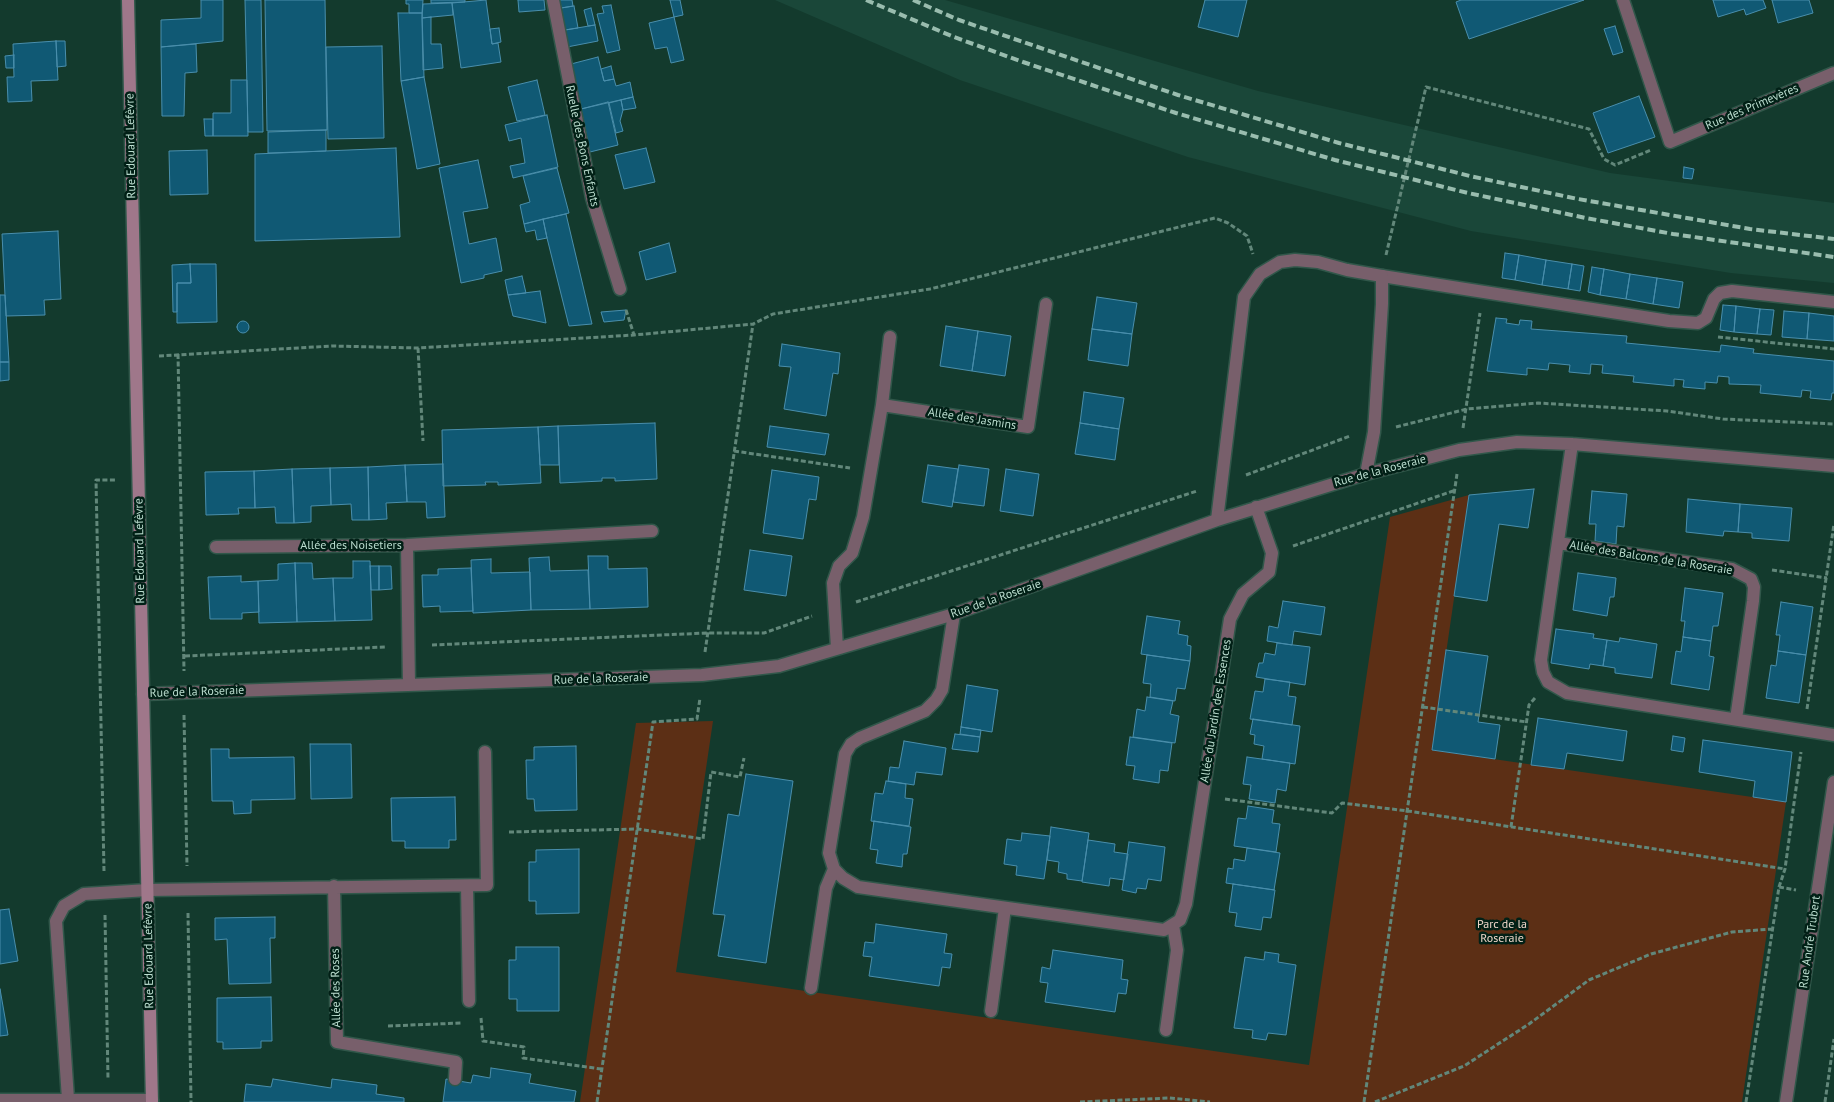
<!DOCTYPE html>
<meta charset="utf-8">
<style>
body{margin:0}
canvas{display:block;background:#133a2d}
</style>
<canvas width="1834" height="1102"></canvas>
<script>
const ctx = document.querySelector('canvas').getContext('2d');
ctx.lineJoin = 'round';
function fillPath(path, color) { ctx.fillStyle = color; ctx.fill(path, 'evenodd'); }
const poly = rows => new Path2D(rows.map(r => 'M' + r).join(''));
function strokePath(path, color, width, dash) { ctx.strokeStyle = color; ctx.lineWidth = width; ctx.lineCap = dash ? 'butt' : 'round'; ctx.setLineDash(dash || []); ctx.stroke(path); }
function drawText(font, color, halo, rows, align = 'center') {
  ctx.font = font + ' "PT Sans",sans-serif'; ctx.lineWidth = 5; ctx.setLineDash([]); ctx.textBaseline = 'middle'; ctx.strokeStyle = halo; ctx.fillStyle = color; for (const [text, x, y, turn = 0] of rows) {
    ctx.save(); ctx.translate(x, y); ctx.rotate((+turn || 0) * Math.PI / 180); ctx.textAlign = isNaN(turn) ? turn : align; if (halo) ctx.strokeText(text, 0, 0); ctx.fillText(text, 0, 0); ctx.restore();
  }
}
fillPath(poly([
 [775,0,945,0,1258,91,1610,173,1834,203,1834,283,1731,273,1471,231,1188,157,960,80]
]), '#1a4739');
fillPath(poly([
 [1469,495,1432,750,1786,802,1742,1102,580,1102,636,723,713,721,676,972,1309,1065,1390,517]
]), '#5c2f15');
const building = poly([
 [201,0,223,0,223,41,161,47,161,20,201,18,201,0],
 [245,0,261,0,263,132,248,132,245,0],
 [265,0,325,0,327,130,267,131,265,0],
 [406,0,423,0,422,13,409,13,409,4,406,4,406,0],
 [431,0,465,0,465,2,431,3,431,0],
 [486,0,492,44,498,43,501,62,461,68,452,3,486,0],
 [518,0,544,0,545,10,519,12,518,0],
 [560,0,572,0,573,6,561,8,560,0],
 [670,0,680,0,683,15,674,17,670,0],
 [1205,0,1247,0,1238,37,1198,27,1205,0],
 [1461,0,1584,0,1469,39,1456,2,1461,0],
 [1713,0,1763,0,1766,8,1746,15,1744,9,1718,17,1713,0],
 [1772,0,1809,0,1813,13,1778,23,1772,0],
 [452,3,453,15,422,18,423,4,452,3],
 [611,5,620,50,607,53,597,14,604,13,602,6,611,5],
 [574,6,578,28,565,30,561,8,574,6],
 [591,8,595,25,588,26,584,10,591,8],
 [398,13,422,13,424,77,401,81,398,13],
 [431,17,431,44,441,44,443,68,423,70,422,18,431,17],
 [674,17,684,60,671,63,667,47,655,49,649,23,674,17],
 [595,25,598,41,567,47,565,30,595,25],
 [1615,26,1623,52,1613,55,1604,29,1615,26],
 [499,28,501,42,492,44,490,29,499,28],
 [56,41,58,80,31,81,32,101,8,102,7,77,14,77,13,44,56,41],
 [56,41,65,41,66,66,57,67,56,41],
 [196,44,197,72,185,73,184,116,162,116,161,47,196,44],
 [382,46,384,138,328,139,326,47,382,46],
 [14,55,14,68,6,68,5,56,14,55],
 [598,57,604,81,614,79,616,86,630,82,633,97,581,109,571,64,598,57],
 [611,66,614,79,604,81,601,69,611,66],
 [424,77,440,164,417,169,401,81,424,77],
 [231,80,247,80,248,136,213,136,213,113,231,113,231,80],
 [537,80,545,115,517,121,508,87,537,80],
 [1639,96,1655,137,1608,153,1593,113,1639,96],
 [633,97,636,108,623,110,621,100,633,97],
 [621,100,623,110,620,121,623,131,616,133,609,103,621,100],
 [608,102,618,145,590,152,581,109,608,102],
 [547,115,558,167,513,178,510,166,525,163,521,138,509,141,505,125,547,115],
 [204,119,213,119,213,136,205,136,204,119],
 [326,130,326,151,268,153,268,132,326,130],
 [396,148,400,237,255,241,255,154,396,148],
 [646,148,655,182,624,189,615,155,646,148],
 [207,150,208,194,170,195,169,151,207,150],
 [478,160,488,208,463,212,469,244,496,238,502,271,484,275,484,278,461,283,439,168,478,160],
 [1684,167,1694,169,1692,179,1683,178,1684,167],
 [557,168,569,213,524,224,520,205,530,202,523,176,557,168],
 [566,214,592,324,569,326,547,238,543,219,566,214],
 [543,219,547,238,537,240,535,230,526,232,524,224,543,219],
 [58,231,61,299,44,300,45,315,6,316,2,234,58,231],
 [669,243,676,272,646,280,639,252,669,243],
 [1505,253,1519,255,1515,280,1502,278,1505,253],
 [1519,255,1546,260,1542,285,1515,280,1519,255],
 [1546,260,1572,264,1568,289,1542,285,1546,260],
 [190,264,191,283,177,283,177,312,173,312,172,265,190,264],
 [190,264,216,264,217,322,177,323,177,283,191,283,190,264],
 [1572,264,1584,266,1580,291,1568,289,1572,264],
 [1592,267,1604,269,1600,295,1588,292,1592,267],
 [1604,269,1630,274,1626,299,1600,295,1604,269],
 [1630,274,1657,278,1653,304,1626,299,1630,274],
 [522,276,526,293,508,295,505,280,522,276],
 [1657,278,1683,282,1679,308,1653,304,1657,278],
 [540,291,546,323,513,316,508,295,540,291],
 [0,295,5,295,9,362,0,362,0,295],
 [1097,297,1137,303,1132,334,1092,329,1097,297],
 [1723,305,1736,306,1734,332,1720,330,1723,305],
 [1736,306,1760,309,1757,334,1734,332,1736,306],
 [1760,309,1774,310,1771,335,1757,334,1760,309],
 [626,310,624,320,604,322,601,312,626,310],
 [1784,311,1809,313,1807,339,1782,337,1784,311],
 [1809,313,1834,316,1834,341,1807,339,1809,313],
 [1496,318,1507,319,1506,323,1519,325,1520,320,1532,321,1531,329,1627,336,1626,343,1720,352,1721,345,1754,349,1753,353,1834,361,1834,393,1832,393,1831,400,1810,398,1811,391,1802,390,1801,397,1760,393,1761,385,1729,384,1729,377,1718,376,1717,383,1705,382,1705,389,1683,387,1684,380,1674,379,1674,386,1633,382,1634,376,1602,373,1603,365,1591,364,1590,374,1569,372,1570,365,1549,363,1548,370,1527,368,1527,375,1487,371,1496,318],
 '237 327a6 6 0 1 1 12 0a6 6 0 1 1-12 0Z',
 [946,326,978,331,972,371,940,366,946,326],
 [1092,329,1132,334,1128,366,1088,360,1092,329],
 [978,331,1011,336,1005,376,972,371,978,331],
 [782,344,840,353,838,374,833,373,826,416,784,409,791,367,779,366,782,344],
 [0,362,9,362,9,380,0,381,0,362],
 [1084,392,1124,398,1119,429,1080,423,1084,392],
 [655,423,657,479,615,481,615,478,602,478,602,481,560,483,558,426,655,423],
 [1080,423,1119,429,1115,460,1075,454,1080,423],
 [558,426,559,465,540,465,538,427,558,426],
 [770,426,829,434,825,455,767,447,770,426],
 [538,427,541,483,498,485,498,482,485,482,486,485,443,486,442,430,538,427],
 [443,464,445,517,427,518,426,502,407,502,405,465,443,464],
 [405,465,407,502,386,503,387,519,369,520,368,467,405,465],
 [928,465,958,469,952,507,922,502,928,465],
 [959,465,989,469,984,506,953,502,959,465],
 [368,467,369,520,352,520,351,504,331,505,330,468,368,467],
 [330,468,331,505,311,506,311,522,294,523,292,469,330,468],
 [292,469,294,523,276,523,275,507,255,508,254,471,292,469],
 [1006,469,1039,474,1033,516,1000,511,1006,469],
 [772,470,819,477,816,500,809,499,803,539,763,533,772,470],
 [254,471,255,508,238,508,239,514,206,515,205,472,254,471],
 [1534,489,1528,528,1499,524,1487,601,1454,596,1469,495,1534,489],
 [1592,491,1627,494,1624,527,1617,526,1616,544,1595,541,1596,524,1589,524,1592,491],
 [1688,499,1740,504,1738,532,1724,531,1723,536,1686,532,1688,499],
 [1740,504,1792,508,1789,541,1752,538,1752,533,1738,532,1740,504],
 [750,550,792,556,786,596,744,590,750,550],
 [588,556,608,556,608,569,647,568,648,607,590,609,588,556],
 [549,557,550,571,588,570,590,609,531,610,529,558,549,557],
 [491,559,491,573,530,572,531,610,473,613,471,560,491,559],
 [353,561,370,561,372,620,335,621,333,578,353,578,353,561],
 [295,563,297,622,259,623,258,581,278,580,278,564,295,563],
 [295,563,312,563,313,579,333,578,335,621,297,622,295,563],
 [370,566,379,566,379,590,371,590,370,566],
 [379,566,391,566,392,589,379,590,379,566],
 [471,568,473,611,440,612,440,606,423,607,422,575,438,575,438,569,471,568],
 [1578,573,1616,578,1614,597,1610,597,1607,616,1573,610,1578,573],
 [241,576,241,582,258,581,259,612,242,613,242,619,210,619,208,577,241,576],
 [1685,588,1723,593,1718,626,1713,626,1711,641,1683,637,1685,621,1681,621,1685,588],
 [1283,601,1325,607,1321,635,1294,631,1292,645,1267,641,1269,626,1278,628,1283,601],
 [1781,602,1813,607,1806,655,1778,651,1780,635,1776,635,1781,602],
 [1147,616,1180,621,1178,634,1188,636,1187,645,1191,646,1190,661,1141,654,1147,616],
 [1556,629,1594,634,1593,638,1607,640,1603,666,1590,664,1589,669,1551,663,1556,629],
 [1683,637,1711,641,1709,656,1714,657,1709,690,1671,684,1676,651,1681,652,1683,637],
 [1620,638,1657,644,1652,678,1615,673,1615,668,1603,666,1607,640,1619,642,1620,638],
 [1277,643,1310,647,1305,685,1256,677,1259,663,1263,663,1265,653,1275,655,1277,643],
 [1446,650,1488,656,1478,722,1500,725,1495,759,1432,750,1446,650],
 [1778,651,1806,655,1799,703,1766,698,1771,665,1776,666,1778,651],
 [1147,655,1190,661,1185,689,1177,688,1175,701,1150,697,1151,684,1143,683,1147,655],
 [1265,679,1290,682,1288,696,1296,697,1292,725,1250,719,1255,691,1263,692,1265,679],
 [967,685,998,690,992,732,961,727,967,685],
 [1147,697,1173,701,1170,714,1179,716,1175,743,1133,737,1137,709,1145,711,1147,697],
 [1538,718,1627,731,1623,761,1567,753,1564,769,1531,765,1538,718],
 [1253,719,1300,726,1295,764,1262,759,1264,746,1254,744,1255,735,1250,734,1253,719],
 [961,727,981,730,980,737,960,734,961,727],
 [955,734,980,737,978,752,952,749,955,734],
 [1673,736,1685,738,1683,752,1671,750,1673,736],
 [1130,737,1172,743,1168,771,1160,770,1159,783,1133,779,1135,766,1126,765,1130,737],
 [1703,740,1792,752,1786,802,1753,797,1755,781,1699,772,1703,740],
 [904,741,946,748,942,775,916,772,914,785,888,781,890,767,899,768,904,741],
 [310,744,351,744,352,798,311,799,310,744],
 [576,746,577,810,535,811,534,799,527,799,526,760,534,760,534,747,576,746],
 [211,749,229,749,229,758,294,757,295,799,251,800,251,813,234,814,233,801,212,801,211,749],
 [1247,757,1290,763,1286,791,1277,789,1275,803,1249,799,1251,785,1243,784,1247,757],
 [746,774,793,781,766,963,718,956,725,915,713,914,728,814,739,816,746,774],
 [886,781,906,784,905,798,913,799,909,826,871,821,875,793,883,794,886,781],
 [455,797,456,840,449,840,449,848,405,848,405,841,392,841,391,798,455,797],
 [1248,806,1274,810,1272,823,1280,824,1276,852,1234,846,1238,818,1246,819,1248,806],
 [874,821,911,827,907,854,903,854,902,867,876,863,878,850,870,849,874,821],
 [1051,827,1089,833,1082,881,1067,879,1067,874,1058,872,1059,862,1047,860,1051,827],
 [1022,833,1050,836,1044,879,1016,875,1017,866,1004,864,1007,839,1021,841,1022,833],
 [1088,840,1115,844,1114,852,1128,854,1124,880,1110,878,1109,886,1082,882,1088,840],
 [1129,842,1165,847,1161,881,1148,879,1146,889,1137,888,1136,893,1122,890,1129,842],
 [1247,848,1280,853,1274,890,1226,883,1228,868,1233,869,1234,859,1245,861,1247,848],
 [579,849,579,913,536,914,536,901,529,901,529,862,536,862,536,850,579,849],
 [1233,884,1275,890,1271,918,1263,917,1261,930,1235,926,1237,913,1229,912,1233,884],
 [9,909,18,961,0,964,0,910,9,909],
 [275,917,275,938,270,938,271,983,229,984,227,939,215,940,215,918,275,917],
 [876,924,947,934,944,953,952,954,950,968,942,967,939,986,869,976,872,957,863,956,865,942,874,943,876,924],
 [516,947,559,947,559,1011,517,1011,517,999,509,999,509,960,516,960,516,947],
 [1053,950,1123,960,1121,979,1128,980,1126,994,1118,993,1115,1012,1045,1002,1048,983,1040,982,1042,967,1050,969,1053,950],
 [1265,952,1279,954,1278,962,1296,965,1286,1035,1268,1033,1266,1040,1252,1038,1253,1030,1234,1028,1245,957,1264,960,1265,952],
 [0,989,8,1035,0,1036,0,989],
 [271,997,272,1041,261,1041,261,1048,223,1049,223,1042,217,1042,217,998,271,997],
 [491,1068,531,1074,529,1083,576,1091,574,1102,443,1102,446,1079,471,1083,473,1075,490,1078,491,1068],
 [273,1079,331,1088,332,1079,377,1085,376,1094,404,1098,404,1102,244,1102,246,1084,271,1087,273,1079]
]);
fillPath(building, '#105974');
strokePath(building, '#498eac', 1);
const lane = poly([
 [1382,276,1669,321,1698,323,1706,318,1714,299,1720,293,1732,291,1834,302],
 [334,886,337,1042,456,1062,455,1079],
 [467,886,469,1001],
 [148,890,487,885,485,752]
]);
const street = poly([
 [553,0,592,198,620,289],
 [1623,0,1670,142,1834,73],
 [882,405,890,337],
 [1572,444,1541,660,1543,672,1548,682,1567,693,1834,735],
 [1217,520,1244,297,1260,274,1280,262,1295,260,1318,262,1347,270,1382,276,1382,304,1374,432,1366,474],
 [1558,543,1732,569,1751,579,1754,587,1753,601,1736,719],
 [407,545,652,531],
 [216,547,407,545,409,685],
 [954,614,942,690,936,700,925,711,860,738,851,744,845,754,829,853,834,869,843,878,858,887,1164,930,1180,920,1186,904,1230,619,1243,594,1269,572,1272,553,1256,507],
 [837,648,833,583,839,566,852,553,863,517,882,405,1028,427,1046,304],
 [143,694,702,675,779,666,954,614,1217,520,1366,474,1459,450,1517,442,1572,444,1834,466],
 [811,988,826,888,834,869],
 [991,1011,1005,908],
 [1166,1030,1177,950,1173,925],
 [68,1099,56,921,64,906,84,894,148,890],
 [0,1100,152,1100],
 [1786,1102,1834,782]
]);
const secondary = poly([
 [128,0,152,1102]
]);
strokePath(lane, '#31574a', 15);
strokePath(street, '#31574a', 15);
strokePath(secondary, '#31574a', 15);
strokePath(poly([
 [1386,255,1426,87,1589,129,1604,159,1615,165,1651,150],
 [626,310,634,335],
 [1718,337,1834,349],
 [418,348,423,441],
 [178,354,184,671],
 [159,356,332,346,418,348,634,335,753,324,773,314,930,289,1215,218,1228,223,1247,236,1253,254],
 [1396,427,1467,409,1538,403,1667,411,1723,419,1834,424],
 [1463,428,1480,313],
 [734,451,850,468],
 [1246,475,1350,436],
 [1293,546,1456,490],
 [1772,570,1827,578],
 [856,602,1197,491],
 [432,645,707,633,764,633,812,616],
 [705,652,753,324],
 [185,656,385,647],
 [1423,707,1527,722],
 [1807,709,1834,524],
 [184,715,187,866],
 [1225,799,1332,813,1342,803,1408,811,1785,869],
 [1511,827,1529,705,1535,698],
 [509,832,638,829,703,839,711,772,740,777,744,758],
 [104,871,96,480,116,480],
 [1779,887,1796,890],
 [188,913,191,1102],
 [105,915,108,1079],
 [481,1018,483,1041,524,1047,523,1058,601,1069],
 [388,1026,461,1023],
 [597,1102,653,722,697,719,700,698],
 [1080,1102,1169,1098,1210,1102],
 [1364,1102,1457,474],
 [1375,1102,1464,1066,1529,1024,1589,980,1651,954,1732,932,1772,929],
 [1746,1102,1779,887,1785,869,1801,752],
 [1825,1102,1834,1039]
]), '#62877a', 3, [5, 2.5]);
strokePath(lane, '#785f6b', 12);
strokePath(street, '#785f6b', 12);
strokePath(secondary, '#9f778a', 12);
strokePath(poly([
 [866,0,954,37,1023,62,1176,113,1335,160,1468,193,1586,218,1673,234,1834,257],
 [913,0,959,20,1178,95,1339,143,1470,176,1578,199,1750,229,1834,239]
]), '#99bcae', 4, [8, 4]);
drawText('12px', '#bbddcf', '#012016', [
 ["Rue des Primevères",1752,107,-23],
 ["Rue Edouard Lefèvre",131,146,-91],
 ["Ruelle des Bons Enfants",582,146,78],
 ["Allée des Jasmins",972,419,9],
 ["Rue de la Roseraie",1380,471,-15],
 ["Allée des Noisetiers",351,546],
 ["Rue Edouard Lefèvre",140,551,-91],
 ["Allée des Balcons de la Roseraie",1651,558,9],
 ["Rue de la Roseraie",996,599,-19],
 ["Rue de la Roseraie",601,679,-2],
 ["Rue de la Roseraie",197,692,-2],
 ["Allée du Jardin des Essences",1216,711,-81],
 ["Rue André Trubert",1810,942,-82],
 ["Rue Edouard Lefèvre",149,956,-91],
 ["Allée des Roses",336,988,-91]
]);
drawText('12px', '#efd6c9', '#012016', [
 ["Parc de la",1502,925],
 ["Roseraie",1502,939]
]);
</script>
